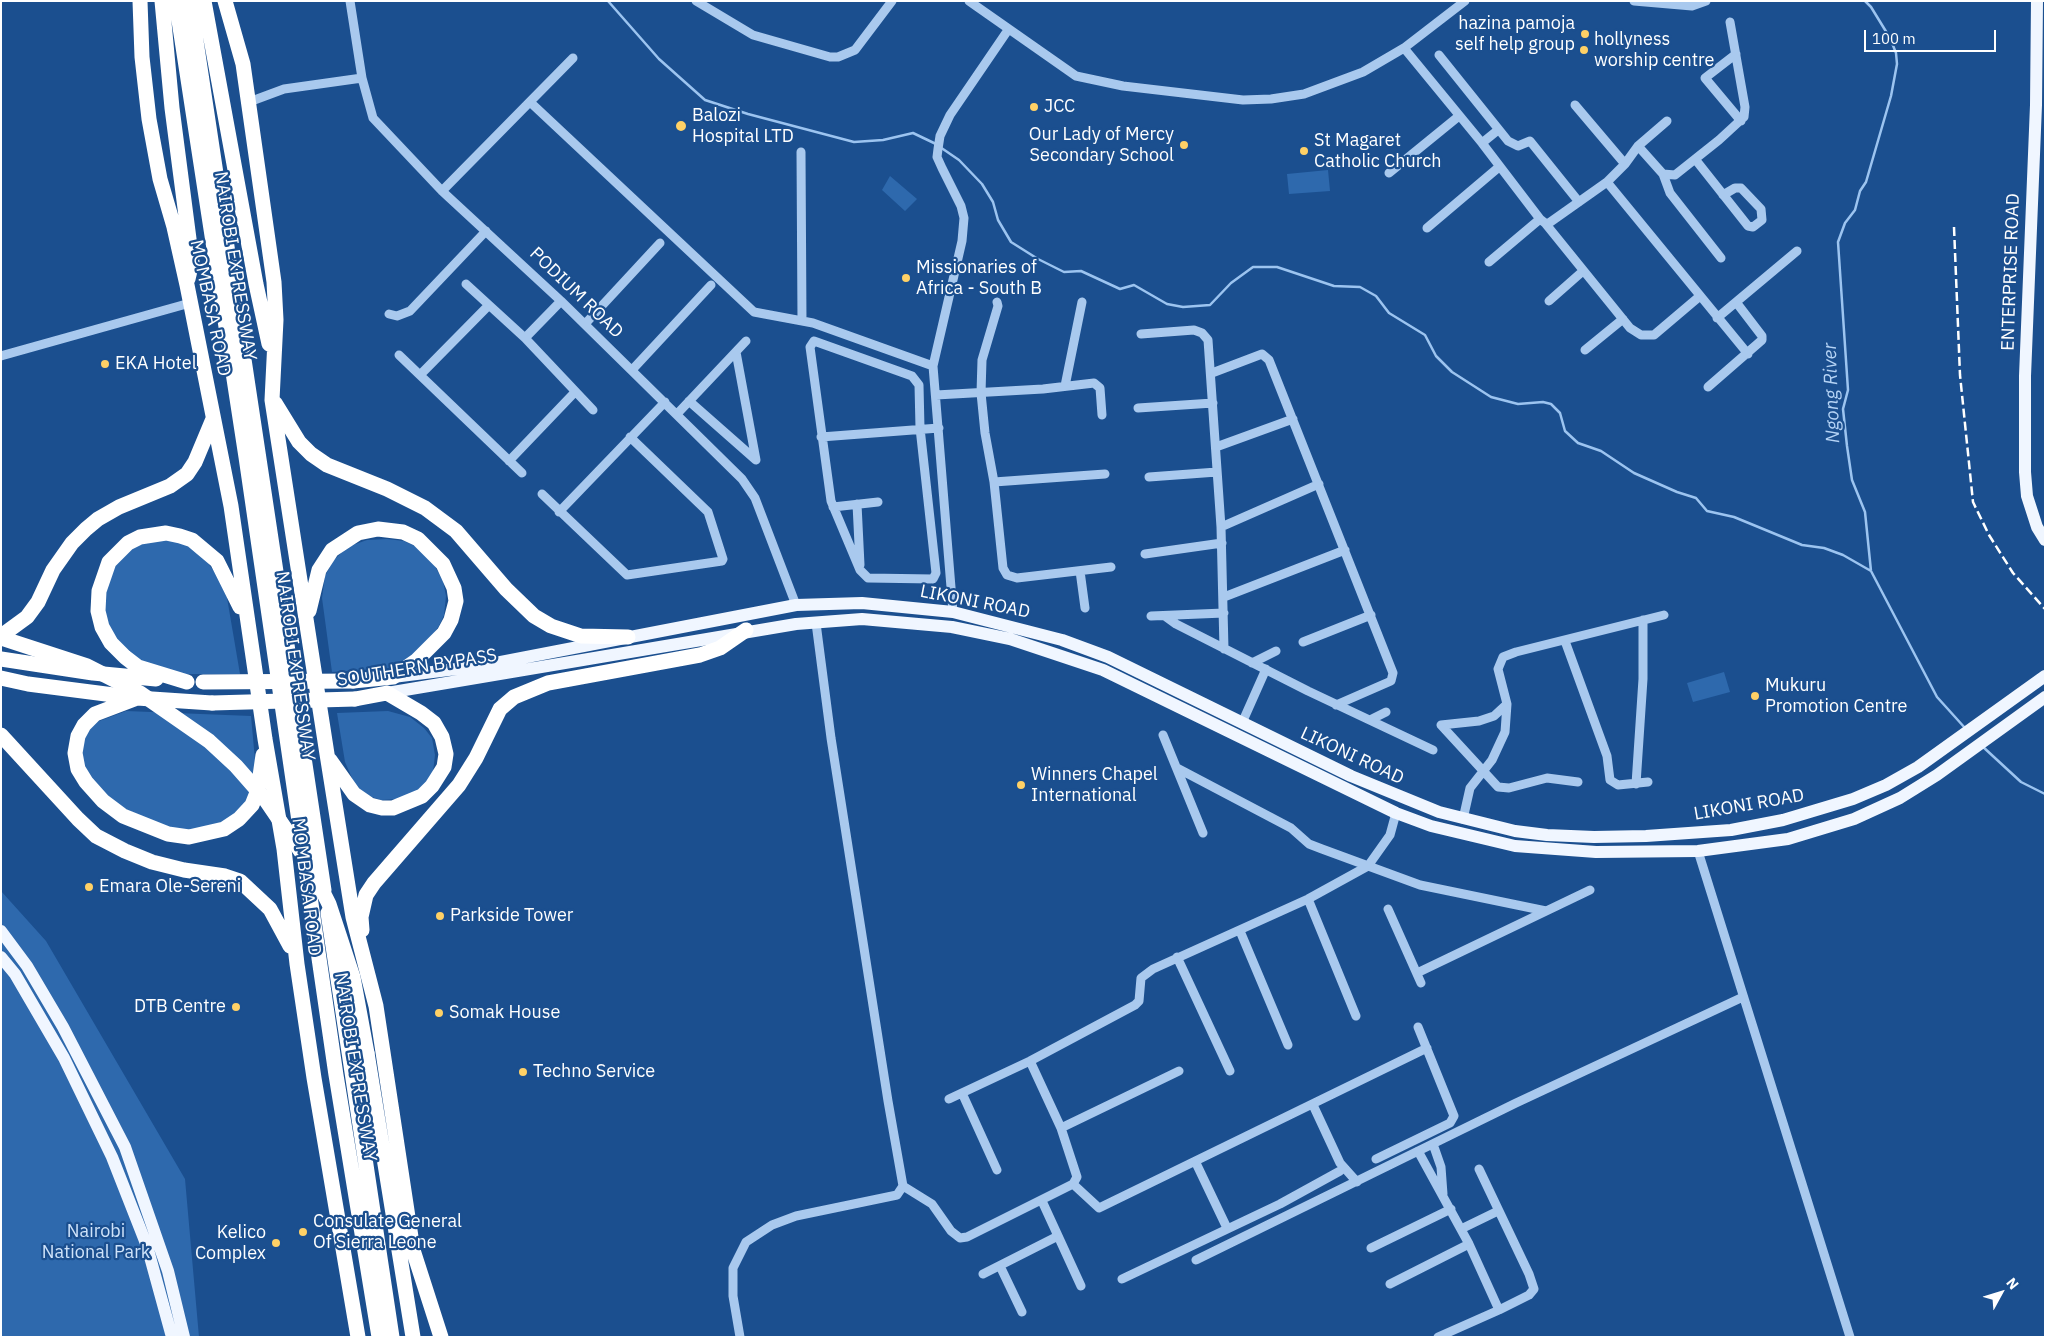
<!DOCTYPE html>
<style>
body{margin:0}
#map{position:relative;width:2046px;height:1338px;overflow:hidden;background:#1b4f8f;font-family:"IBM Plex Sans",sans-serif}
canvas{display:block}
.frame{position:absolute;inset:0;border:2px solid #fff;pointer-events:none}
.north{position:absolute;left:1976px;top:1268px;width:50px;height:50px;-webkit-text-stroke:4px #1b4f8f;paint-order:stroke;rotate:51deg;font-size:14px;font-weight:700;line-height:20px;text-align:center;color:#fff}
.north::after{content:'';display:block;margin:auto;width:18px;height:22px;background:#fff;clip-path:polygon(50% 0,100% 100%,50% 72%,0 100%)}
.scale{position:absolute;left:1864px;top:30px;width:132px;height:22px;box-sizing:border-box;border:2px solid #fff;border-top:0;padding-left:6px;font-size:15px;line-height:18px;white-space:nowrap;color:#fff;-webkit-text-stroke:4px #1b4f8f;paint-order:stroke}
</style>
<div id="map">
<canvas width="2046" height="1338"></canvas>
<div class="frame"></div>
<div class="north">N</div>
<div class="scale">100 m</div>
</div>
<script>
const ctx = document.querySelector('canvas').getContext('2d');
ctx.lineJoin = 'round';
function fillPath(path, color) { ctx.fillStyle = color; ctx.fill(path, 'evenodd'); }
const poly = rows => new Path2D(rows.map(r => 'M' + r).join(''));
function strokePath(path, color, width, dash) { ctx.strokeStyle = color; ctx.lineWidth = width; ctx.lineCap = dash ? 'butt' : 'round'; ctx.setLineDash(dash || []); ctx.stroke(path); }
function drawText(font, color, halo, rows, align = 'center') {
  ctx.font = font + ' "IBM Plex Sans",sans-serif'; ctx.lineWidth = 4.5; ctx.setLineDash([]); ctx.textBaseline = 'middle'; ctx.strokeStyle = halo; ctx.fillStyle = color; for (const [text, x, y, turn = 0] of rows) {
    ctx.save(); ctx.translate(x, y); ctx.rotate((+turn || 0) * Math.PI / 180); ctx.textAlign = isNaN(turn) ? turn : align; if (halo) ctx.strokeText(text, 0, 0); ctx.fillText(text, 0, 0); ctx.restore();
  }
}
fillPath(poly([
 [1328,170,1330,191,1289,194,1287,174],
 [890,176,917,199,905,211,882,190],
 [387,539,404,541,419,548,432,561,443,581,446,596,444,615,439,626,429,640,409,659,390,668,332,672,322,598,325,576,333,561,347,547,367,540],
 [165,540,178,542,199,551,225,586,240,674,185,674,158,668,128,656,104,621,106,581,114,566,126,552,146,541],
 [1724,672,1730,692,1693,702,1687,683],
 [126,711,251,716,256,771,249,799,232,818,213,828,191,832,157,825,120,806,97,787,82,769,82,750,86,734,94,723],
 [388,711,410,717,424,728,432,738,435,755,433,772,425,784,414,793,398,799,381,800,366,795,355,785,345,762,337,713],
 [1,891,46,941,185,1179,199,1337,1,1337]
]), '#2e69ad');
strokePath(poly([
 [608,1,659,59,705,100,748,114,854,142,883,140,913,133,936,144],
 [1865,1,1871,7,1890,38,1896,53,1897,64,1891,96,1866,182,1860,191,1855,210,1845,223,1838,242,1848,390,1843,409,1847,446,1852,480,1865,512,1871,571,1937,697,1965,728],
 [940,147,959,160,982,184,993,202,998,220,1011,242,1038,259,1064,272,1081,271,1120,289,1134,285,1167,304,1183,307,1210,305,1231,283,1253,267,1277,267,1334,286,1360,287,1376,296,1389,313,1425,335,1436,356,1452,372,1491,397,1518,404,1543,402,1551,404,1560,413,1565,431,1578,443,1601,451,1634,473,1677,492,1696,498,1707,511,1734,517,1802,545,1824,548,1843,555,1871,571],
 [1982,746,2021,782,2045,794]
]), '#9cc4f0', 2.5);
strokePath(poly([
 [350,1,362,78,373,118,442,191,561,301,742,479,755,498,796,605],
 [696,1,753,35,830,57,838,57,855,50,892,1],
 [969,1,1076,76,1123,86,1243,100,1271,99,1304,94,1363,72,1404,48,1465,1],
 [1634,1,1692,6,1706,1],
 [1404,48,1482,143,1540,219,1545,223,1549,223,1607,182,1625,164,1638,146,1667,121],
 [1736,54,1705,78,1741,121],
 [1439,55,1508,141,1518,146,1530,141,1579,202],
 [249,102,284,89,362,78],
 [530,102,754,312,813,323,933,366],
 [1575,105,1625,164],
 [1482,143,1498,130],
 [1638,146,1663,174,1670,193,1721,258],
 [801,152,802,321],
 [1695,159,1748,226,1753,227,1762,220,1761,209,1741,188,1735,188,1723,195],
 [1389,173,1459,116],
 [1663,174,1675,175,1719,140,1744,117,1745,107,1730,22],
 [1607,182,1748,354],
 [442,191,573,58],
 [1545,223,1630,328,1641,335,1654,335,1700,296],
 [1427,228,1499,167],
 [1489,262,1540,219],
 [466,284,525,338],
 [561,301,525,338,593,410],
 [1549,301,1583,271],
 [997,302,998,306,982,360,981,393,985,433,994,482,1003,568,1007,575,1017,578,1111,567],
 [389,314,397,316,410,311,486,231],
 [1717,318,1797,251],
 [585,324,660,243],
 [1141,334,1194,330,1202,333,1208,340,1221,527,1224,649],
 [814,341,912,376,919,385,920,428,936,573,933,579,868,578,860,570,831,501,810,347,814,341],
 [1585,350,1623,319],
 [736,352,756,460],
 [399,355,522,473],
 [1,356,190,303],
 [632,370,711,285],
 [1212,373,1262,354,1269,360,1393,673,1391,681,1336,705],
 [420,375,488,306],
 [1065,386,1082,302],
 [1708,387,1762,340,1762,336,1736,302],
 [936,395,1043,389,1094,383,1100,388,1102,415],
 [689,401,756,460],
 [1138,408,1213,403],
 [677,414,746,341],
 [821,437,939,428],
 [1216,447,1293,419],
 [509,461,575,392],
 [1149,477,1217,472],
 [994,482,1105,474],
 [542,494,627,575,722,561,723,559,708,512,630,437],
 [857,504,860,565],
 [833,507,878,502],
 [559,512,665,402],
 [1221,527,1319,484],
 [1145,554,1222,543],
 [1080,571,1085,608],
 [1224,597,1345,550],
 [953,612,933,366,962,241,964,218,961,206,942,168,937,157,938,149,940,136,950,115,1008,30],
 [1151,616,1224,613],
 [1165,616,1176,624,1308,691,1433,750],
 [1565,641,1607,756,1610,780,1618,785,1648,782],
 [1303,642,1371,615],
 [1252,663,1276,651],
 [1370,720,1386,712],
 [1242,723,1266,669],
 [1441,725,1498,787,1509,788,1547,778,1578,782],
 [1441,725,1479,721,1494,716,1507,704],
 [1163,735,1203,833],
 [1177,768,1291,828,1309,844,1322,849,1420,885,1546,911],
 [1636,784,1643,679,1643,620],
 [1463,819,1470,788,1492,760,1505,732,1507,704,1498,669,1503,657,1516,652,1664,615],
 [1698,851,1850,1337],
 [1308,899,1356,1016],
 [1388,909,1421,983],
 [1240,931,1288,1045],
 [1177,957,1230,1071],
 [1417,973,1590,890],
 [962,1093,997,1170],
 [949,1099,1030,1061,1135,1005,1139,1001,1141,978,1153,969,1308,899,1368,866,1390,835,1396,813],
 [1313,1105,1340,1163,1357,1182],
 [1061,1128,1179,1071],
 [1433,1144,1441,1167,1443,1194],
 [1418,1151,1469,1244,1499,1310],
 [1376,1159,1450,1123,1454,1116,1418,1027],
 [1196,1163,1227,1228],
 [1073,1184,1099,1208,1427,1048],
 [903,1186,932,1204,951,1231,960,1238,967,1237,1073,1184,1077,1177,1061,1128,1030,1061],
 [1042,1201,1081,1286],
 [1461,1229,1498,1211],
 [1371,1248,1451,1209],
 [1196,1260,1516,1103,1743,997],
 [1000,1266,1022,1312],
 [983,1274,1058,1236],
 [1122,1279,1280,1204,1340,1171],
 [1390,1284,1469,1244],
 [740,1337,733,1296,733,1268,746,1242,772,1225,796,1216,897,1195,903,1186,888,1101,831,738,816,623],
 [1438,1337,1499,1310,1529,1295,1534,1289,1529,1274,1479,1169]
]), '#a9c9ee', 9);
strokePath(poly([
 [2037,1,2036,105,2025,376,2025,472,2027,496,2037,527,2045,540],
 [393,677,480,666,796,605,862,603,953,612,1062,640,1108,657,1351,776,1439,812,1515,831,1547,835,1594,837,1646,836,1731,830,1783,820,1853,799,1886,785,1918,767,2045,676],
 [387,693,796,624,862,619,952,627,1010,639,1103,670,1396,813,1431,826,1515,846,1596,852,1698,851,1788,839,1854,819,1900,798,1937,775,2045,697],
 [1,931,27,966,63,1027,125,1147,168,1271,184,1337],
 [1,957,15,974,64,1058,112,1157,147,1246,172,1337]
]), '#f0f6ff', 12);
strokePath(poly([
 [140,1,142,57,149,119,160,179,174,227,187,285,231,506,265,739,284,849,297,964,314,1078,358,1337],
 [162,1,172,108,192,262,188,279],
 [176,1,246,457,336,1075,379,1337],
 [190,1,324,890],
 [204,1,256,284,269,344],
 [225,1,243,64,274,282,276,320,272,400,327,754,353,917,376,1006,413,1250,441,1337],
 [275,403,299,442,311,454,327,465,387,489,425,508,456,531,506,589,534,616,551,626,581,636,628,637],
 [309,611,319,570,332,550,358,533,378,529,403,532,418,539,443,564,454,588,456,601,451,620,444,633,416,661,393,677,353,681],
 [1,636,27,617,38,602,53,570,72,543,86,529,98,519,119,507,170,486,187,474,195,462,213,419],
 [1,659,93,673,156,679],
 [1,678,28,684,137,698,212,703],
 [187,682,138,667,125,657,111,643,102,627,98,611,99,591,109,562,128,543,140,537,166,533,180,536,192,540,217,561,240,607],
 [137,698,95,714,84,725,78,736,75,753,78,769,86,782,103,801,123,816,168,834,189,837,224,829,239,819,252,805,258,790,263,755],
 [1,735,78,819,96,836,125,851,152,862,184,870,225,876,240,881,270,909,290,946],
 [330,760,354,794,370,805,382,808,393,808,422,796,432,786,444,767,446,754,442,737,434,723,421,713,387,693,355,699],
 [328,913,392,1337],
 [362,930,361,917,366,895,374,883,459,785,476,758,500,709,514,697,548,683,700,655,720,648,746,630],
 [367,1053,413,1337]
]), '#fff', 15);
strokePath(poly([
 [1954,227,1960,375,1973,502,1989,535,2013,573,2045,609]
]), '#fff', 2.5, [9, 4]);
strokePath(poly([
 [1,638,87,666,140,693,209,741,236,766,265,799,308,862,329,904,353,977,367,1053],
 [203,682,353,681],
 [212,703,355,699]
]), '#fff', 15);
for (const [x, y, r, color] of [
 [1585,34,5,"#ffd166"],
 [1584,50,5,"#ffd166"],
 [1034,107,5,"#ffd166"],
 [681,126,6,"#ffd166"],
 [1184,145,5,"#ffd166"],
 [1304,151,5,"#ffd166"],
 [906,278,5,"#ffd166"],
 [105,364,5,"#ffd166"],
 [1755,696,5,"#ffd166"],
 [1021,785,5,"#ffd166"],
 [89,887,5,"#ffd166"],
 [440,916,5,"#ffd166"],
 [236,1007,5,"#ffd166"],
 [439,1013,5,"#ffd166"],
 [523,1072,5,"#ffd166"],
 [303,1232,5,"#ffd166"],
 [276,1243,5,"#ffd166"]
]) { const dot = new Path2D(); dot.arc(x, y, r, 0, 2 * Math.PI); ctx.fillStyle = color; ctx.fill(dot); strokePath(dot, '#1b4f8f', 2); }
drawText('18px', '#fff', '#1b4f8f', [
 ["hazina pamoja",1575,24,"right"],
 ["self help group",1575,45,"right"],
 ["hollyness",1594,40],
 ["worship centre",1594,61],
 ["JCC",1044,107],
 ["Balozi",692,116],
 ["Hospital LTD",692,137],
 ["Our Lady of Mercy",1174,135,"right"],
 ["Secondary School",1174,156,"right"],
 ["St Magaret",1314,141],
 ["Catholic Church",1314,162],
 ["Missionaries of",916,268],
 ["Africa - South B",916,289],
 ["EKA Hotel",115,364],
 ["Mukuru",1765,686],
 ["Promotion Centre",1765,707],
 ["Winners Chapel",1031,775],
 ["International",1031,796],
 ["Emara Ole-Sereni",99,887],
 ["Parkside Tower",450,916],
 ["DTB Centre",226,1007,"right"],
 ["Somak House",449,1013],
 ["Techno Service",533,1072],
 ["Consulate General",313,1222],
 ["Of Sierra Leone",313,1243],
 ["Kelico",266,1233,"right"],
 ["Complex",266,1254,"right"]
], 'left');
drawText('18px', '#fff', '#1b4f8f', [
 ["NAIROBI EXPRESSWAY",235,266,81],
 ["ENTERPRISE ROAD",2011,272,-88],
 ["PODIUM ROAD",576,293,44],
 ["MOMBASA ROAD",210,308,78],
 ["LIKONI ROAD",975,602,11],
 ["NAIROBI EXPRESSWAY",295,666,82],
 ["SOUTHERN BYPASS",417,668,-9],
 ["LIKONI ROAD",1352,756,25],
 ["LIKONI ROAD",1749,805,-10],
 ["MOMBASA ROAD",306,887,83],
 ["NAIROBI EXPRESSWAY",355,1067,81]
]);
drawText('18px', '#cfe3fa', '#1b4f8f', [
 ["Nairobi",96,1232],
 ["National Park",96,1253]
]);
drawText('italic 19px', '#b5d3f5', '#1b4f8f', [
 ["Ngong River",1832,393,-92]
]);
</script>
